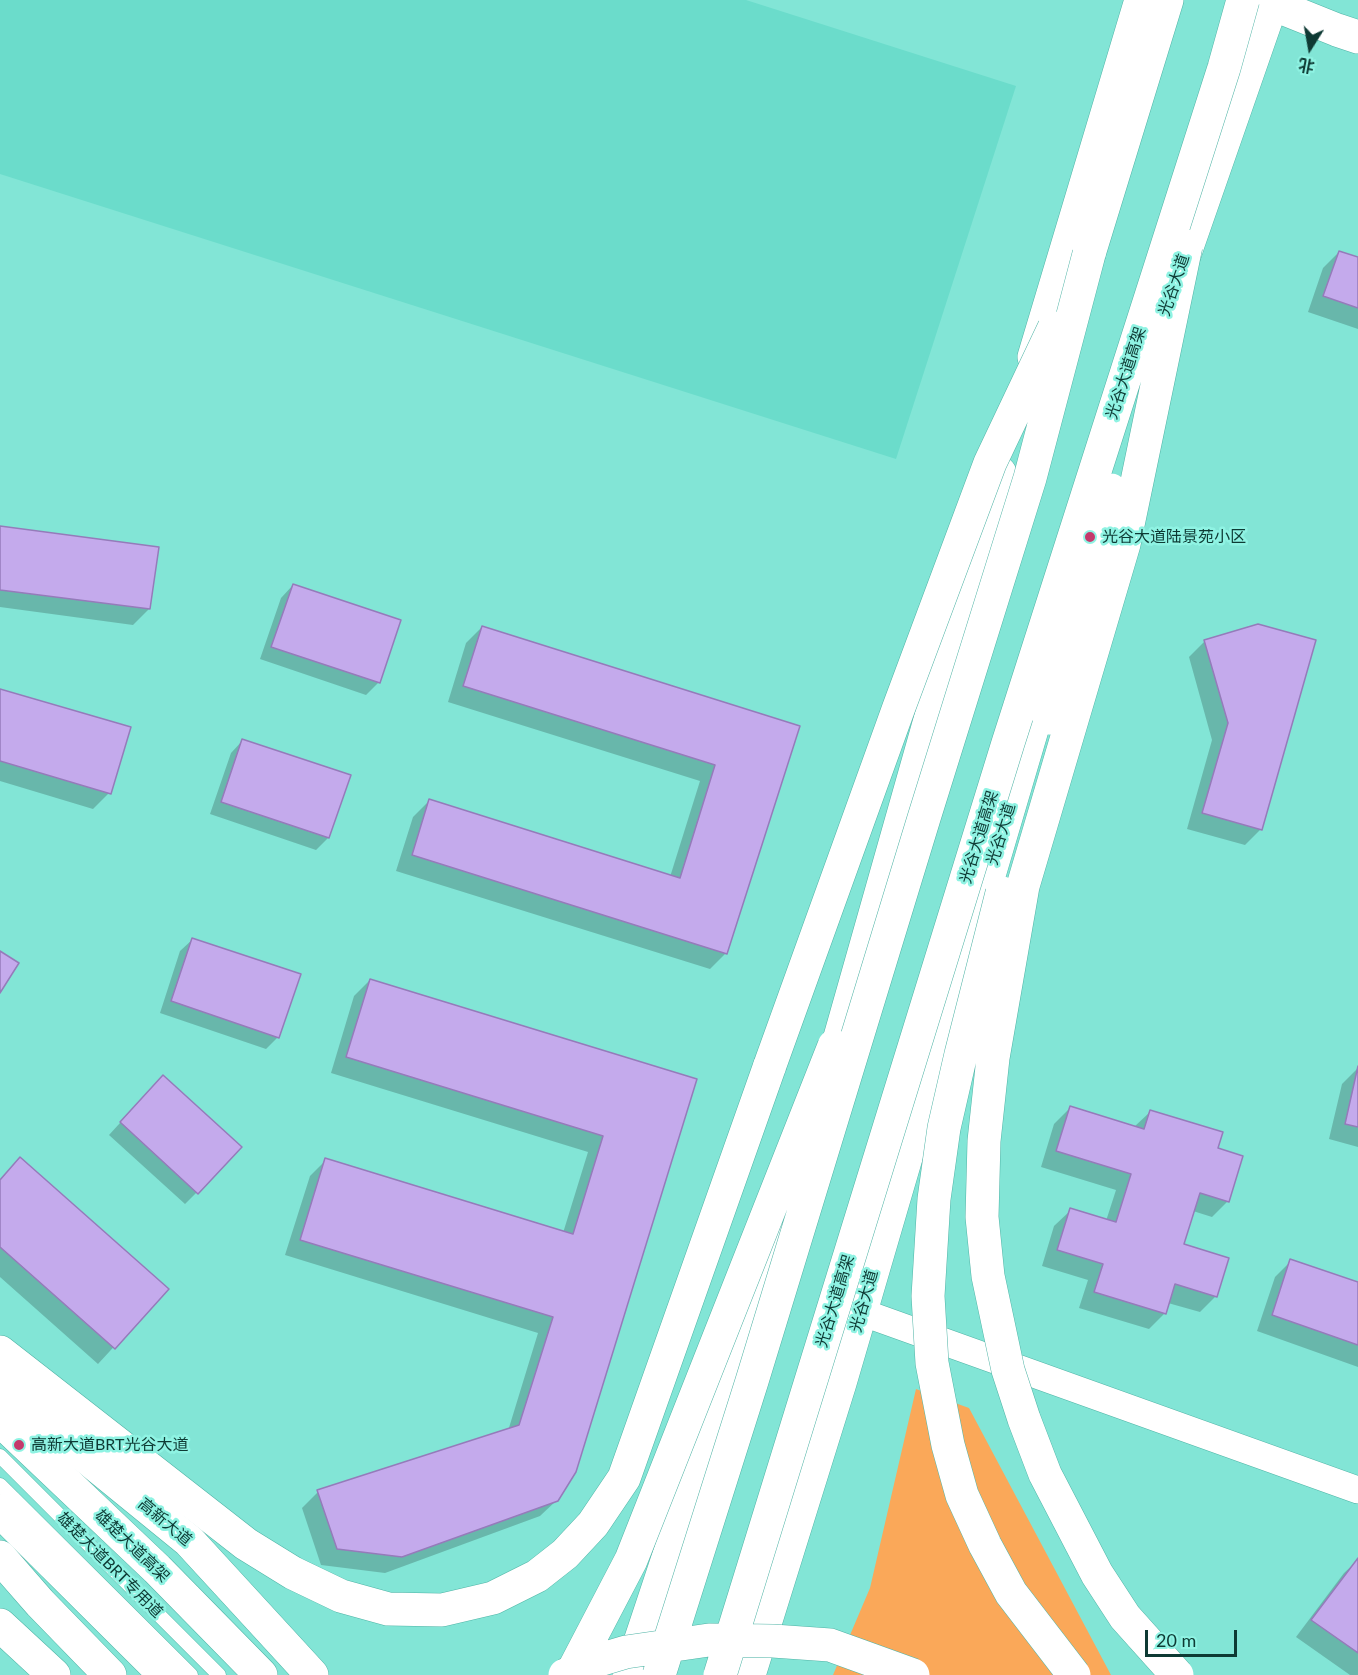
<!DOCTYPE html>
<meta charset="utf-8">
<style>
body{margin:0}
#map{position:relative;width:1358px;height:1675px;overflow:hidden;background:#82e5d6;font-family:Lato,"Noto Sans SC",sans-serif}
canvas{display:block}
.north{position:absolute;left:1280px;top:18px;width:60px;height:60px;-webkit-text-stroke:4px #8ff3e3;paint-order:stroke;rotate:191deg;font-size:16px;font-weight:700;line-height:24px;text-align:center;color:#0e3a34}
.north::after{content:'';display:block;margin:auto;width:21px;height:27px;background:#0e3a34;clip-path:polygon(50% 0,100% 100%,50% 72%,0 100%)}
.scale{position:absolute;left:1145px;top:1630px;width:92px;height:27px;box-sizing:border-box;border:3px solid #0e3a34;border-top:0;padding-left:8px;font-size:18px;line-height:21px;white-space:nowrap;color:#0e3a34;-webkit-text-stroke:4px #8ff3e3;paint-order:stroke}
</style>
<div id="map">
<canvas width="1358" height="1675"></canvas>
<div class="north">北</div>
<div class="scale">20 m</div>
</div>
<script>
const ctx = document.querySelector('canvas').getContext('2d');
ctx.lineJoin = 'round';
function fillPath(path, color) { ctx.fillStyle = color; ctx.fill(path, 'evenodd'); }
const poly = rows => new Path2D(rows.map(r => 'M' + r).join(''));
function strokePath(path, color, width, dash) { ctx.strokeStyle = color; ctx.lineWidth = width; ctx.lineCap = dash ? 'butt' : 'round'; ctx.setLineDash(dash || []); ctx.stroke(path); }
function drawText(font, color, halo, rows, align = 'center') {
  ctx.font = font + ' Lato,"Noto Sans SC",sans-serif'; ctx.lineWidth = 5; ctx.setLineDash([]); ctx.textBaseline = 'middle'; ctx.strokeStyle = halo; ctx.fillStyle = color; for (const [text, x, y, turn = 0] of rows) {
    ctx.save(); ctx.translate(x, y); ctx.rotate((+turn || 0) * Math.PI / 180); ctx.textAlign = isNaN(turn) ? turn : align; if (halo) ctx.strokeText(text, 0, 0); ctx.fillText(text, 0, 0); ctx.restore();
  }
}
fillPath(poly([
 [0,0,746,0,1016,86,896,459,0,174]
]), '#6bdccb');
fillPath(poly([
 [916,1389,969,1408,1111,1675,833,1675,870,1588]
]), '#faa859');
fillPath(poly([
 [1339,252,1358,259,1358,329,1308,312,1323,268],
 [0,528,149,609,133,625,0,607],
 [293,585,379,682,366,695,260,659,281,598],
 [482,627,798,727,726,953,710,969,396,871,413,817,429,801,670,877,700,781,448,702,466,643],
 [1205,641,1261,829,1245,845,1187,829,1212,740,1189,657],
 [0,690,109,793,93,809,0,781],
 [243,740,328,838,316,850,210,814,231,753],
 [193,939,278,1037,266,1049,160,1013,180,951],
 [370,980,695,1080,557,1500,540,1516,385,1573,321,1565,302,1508,318,1492,508,1431,538,1333,285,1255,310,1176,326,1160,563,1233,588,1152,331,1073,354,996],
 [1358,1068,1358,1147,1329,1139,1342,1084],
 [151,1089,197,1192,185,1204,109,1135],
 [1070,1108,1134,1127,1150,1112,1216,1149,1228,1201,1212,1217,1193,1211,1182,1245,1216,1296,1200,1312,1168,1303,1165,1313,1149,1329,1079,1308,1088,1280,1042,1266,1054,1226,1071,1210,1106,1221,1116,1190,1041,1167,1054,1124],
 [0,1180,167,1289,98,1364,0,1277],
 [1291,1261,1358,1284,1358,1367,1257,1331,1275,1277],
 [1358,1560,1358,1675,1350,1675,1296,1637,1344,1573]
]), '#0003');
const building = poly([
 [1339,251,1358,257,1358,308,1323,296,1339,251],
 [0,526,159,547,150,609,0,590,0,526],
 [293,584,401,620,380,683,271,647,293,584],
 [1258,624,1316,640,1262,830,1202,813,1228,723,1204,640,1258,624],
 [482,626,800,726,727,954,412,855,429,799,680,878,715,765,463,686,482,626],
 [0,689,131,727,111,794,0,761,0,689],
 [242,739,351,775,329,838,221,802,242,739],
 [192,938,301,974,279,1038,171,1001,192,938],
 [0,951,19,963,0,993,0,951],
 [370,979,697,1079,576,1472,558,1501,402,1557,337,1549,317,1490,519,1425,553,1317,300,1240,325,1158,573,1234,603,1136,346,1057,370,979],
 [1358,1066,1358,1127,1345,1124,1358,1066],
 [163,1075,242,1147,198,1194,120,1122,163,1075],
 [1070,1106,1144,1129,1150,1110,1223,1132,1218,1148,1243,1156,1229,1202,1200,1193,1184,1244,1229,1258,1217,1297,1175,1284,1166,1314,1094,1292,1103,1264,1057,1250,1070,1208,1116,1222,1131,1174,1056,1151,1070,1106],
 [20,1157,169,1289,115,1349,0,1247,0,1180,20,1157],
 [1290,1259,1358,1282,1358,1345,1272,1315,1290,1259],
 [1358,1558,1358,1653,1311,1620,1358,1558]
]);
fillPath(building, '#c4aaec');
strokePath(building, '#957bba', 1.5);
const service = poly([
 [0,1456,219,1675],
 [0,1485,191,1675]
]);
const minor = poly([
 [861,1312,1358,1490]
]);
const tertiary = poly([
 [1272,4,1337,30,1358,37]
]);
const primary = poly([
 [1178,273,1273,0],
 [1034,357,1141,0],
 [829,1076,1000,473],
 [0,1387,189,1541,312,1675],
 [0,1557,40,1603,110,1675],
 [629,1675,784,1210],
 [749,1675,840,1383,943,1031,1046,682]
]);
const trunk = poly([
 [1089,254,1167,0],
 [0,1352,246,1544,293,1573,341,1596,388,1609,442,1610,493,1598,537,1576,565,1554,593,1524,624,1478,770,1065],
 [0,1420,157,1569,261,1675],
 [0,1511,165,1675],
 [0,1625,54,1675]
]);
strokePath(service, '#4fb4a6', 15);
strokePath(minor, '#4fb4a6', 28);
strokePath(tertiary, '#4fb4a6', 34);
strokePath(primary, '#4fb4a6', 34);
strokePath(trunk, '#4fb4a6', 34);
strokePath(service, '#fff', 14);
strokePath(minor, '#fff', 27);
strokePath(tertiary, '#fff', 33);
strokePath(primary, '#fff', 33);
strokePath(trunk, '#fff', 33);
const trunkBridge = poly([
 [1049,718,1111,490],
 [1002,893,961,1054,944,1128,934,1199,928,1296,932,1363,948,1445,962,1495,985,1545,1011,1593,1074,1675],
 [770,1065,899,707,990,463,1054,328],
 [565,1675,599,1660,626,1652,709,1640,773,1641,830,1645,913,1675],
 [571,1675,631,1560,834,1046],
 [659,1675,752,1381,924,818,1030,478,1089,254],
 [720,1675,1008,743,1224,68,1243,0],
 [1177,1675,1125,1617,1097,1574,1045,1474,1024,1419,1008,1370,988,1276,982,1217,984,1141,993,1058,1023,886,1124,544,1186,246]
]);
strokePath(trunkBridge, '#4fb4a6', 34, []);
strokePath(trunkBridge, '#fff', 33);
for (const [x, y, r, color] of [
 [1090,537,6,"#c5396c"],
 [19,1445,6,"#c5396c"]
]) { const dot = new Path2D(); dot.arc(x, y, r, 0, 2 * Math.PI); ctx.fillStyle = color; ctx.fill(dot); strokePath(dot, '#8ff3e3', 2); }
drawText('16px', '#0e3a34', '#8ff3e3', [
 ["光谷大道",1174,285,-71],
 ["光谷大道高架",1126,373,-72],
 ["光谷大道",1001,834,-73],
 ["光谷大道高架",979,837,-73],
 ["光谷大道高架",835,1301,-73],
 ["光谷大道",864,1301,-74],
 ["高新大道",165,1522,40],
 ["雄楚大道高架",132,1546,44],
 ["雄楚大道BRT专用道",110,1565,45]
]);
drawText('16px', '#0e3a34', '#8ff3e3', [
 ["光谷大道陆景苑小区",1102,537],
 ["高新大道BRT光谷大道",31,1445]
], 'left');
</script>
